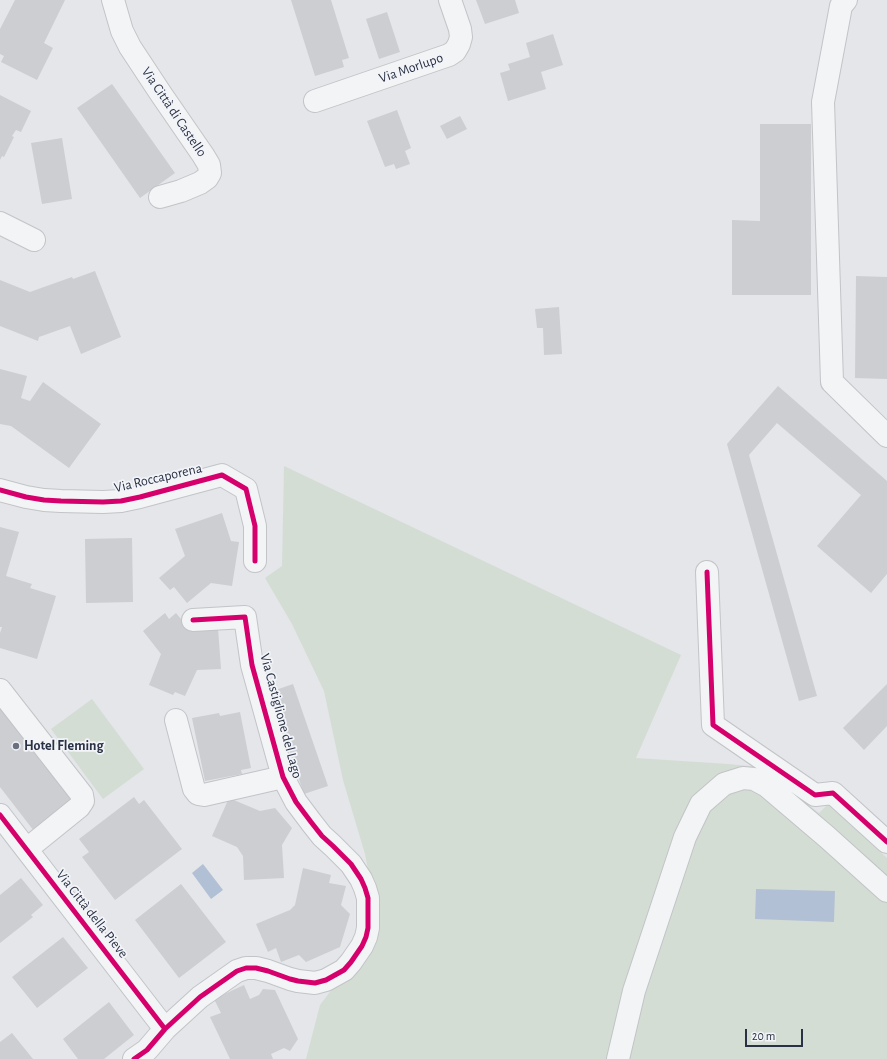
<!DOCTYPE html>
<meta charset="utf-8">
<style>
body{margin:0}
#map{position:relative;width:887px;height:1059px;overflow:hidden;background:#e4e6e9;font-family:"Alegreya Sans",sans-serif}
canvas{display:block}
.scale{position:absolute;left:745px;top:1029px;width:58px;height:18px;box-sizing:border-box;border:2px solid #293144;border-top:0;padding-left:5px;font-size:12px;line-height:14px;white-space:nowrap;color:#293144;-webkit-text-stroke:3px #f2f4f8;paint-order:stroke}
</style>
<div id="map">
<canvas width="887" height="1059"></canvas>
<div class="scale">20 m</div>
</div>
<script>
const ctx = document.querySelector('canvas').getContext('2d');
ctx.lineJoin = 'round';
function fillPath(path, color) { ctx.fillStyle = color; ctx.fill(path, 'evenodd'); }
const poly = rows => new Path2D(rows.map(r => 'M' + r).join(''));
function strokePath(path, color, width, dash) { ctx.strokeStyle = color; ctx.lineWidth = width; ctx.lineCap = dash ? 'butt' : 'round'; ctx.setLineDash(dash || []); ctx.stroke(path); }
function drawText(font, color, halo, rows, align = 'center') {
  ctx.font = font + ' "Alegreya Sans",sans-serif'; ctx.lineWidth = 3.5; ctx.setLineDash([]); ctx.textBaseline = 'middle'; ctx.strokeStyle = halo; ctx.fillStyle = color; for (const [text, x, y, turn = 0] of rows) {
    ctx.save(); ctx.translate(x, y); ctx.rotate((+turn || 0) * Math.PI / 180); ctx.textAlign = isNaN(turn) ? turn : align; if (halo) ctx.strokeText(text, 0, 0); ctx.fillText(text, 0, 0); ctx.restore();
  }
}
fillPath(poly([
 [284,466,681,655,636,758,728,764,760,767,819,813,828,804,887,858,887,1059,306,1059,320,1005,379,927,365,854,343,780,324,691,292,624,265,578,282,566],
 [92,699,144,769,103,799,51,729]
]), '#d4ddd4');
fillPath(poly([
 [203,864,223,890,211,899,192,873],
 [756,889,835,891,834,922,755,919]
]), '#b2c0d5');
fillPath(poly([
 [15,0,65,0,44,43,53,48,37,80,1,62,4,56,0,54,0,29],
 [291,0,331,0,349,58,342,60,344,67,315,76],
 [476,0,515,0,519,13,485,24],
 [387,12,400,52,379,59,366,19],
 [553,34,563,65,541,72,546,89,508,101,500,73,510,70,508,64,530,57,526,43],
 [112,84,175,173,140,198,77,108],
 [0,95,31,111,21,132,16,130,12,136,14,137,4,157,2,156,0,160],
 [397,110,411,148,405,151,410,164,396,169,394,164,385,167,367,121],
 [460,116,467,129,447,139,440,126],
 [760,124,811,124,811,295,732,295,732,220,760,221],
 [62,138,72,199,42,204,31,143],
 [95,271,121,337,81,354,70,326,39,337,38,341,0,326,0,280,30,292,72,277,73,279],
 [856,276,887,277,887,379,855,378],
 [559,307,562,354,544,355,543,328,537,328,535,309],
 [0,369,27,376,21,398,30,401,43,382,101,424,69,468,11,426,0,424],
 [778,386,887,481,887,574,871,593,817,546,861,495,777,423,749,455,817,696,799,701,727,444],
 [222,513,231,541,239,542,232,586,211,583,187,603,174,587,170,590,159,578,185,556,175,529],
 [0,527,19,532,6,576,32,584,30,588,56,596,37,659,0,648,0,633,2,627,0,627],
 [132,538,133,602,86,603,85,539],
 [165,613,169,619,176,613,190,630,218,628,221,669,197,670,185,696,175,692,173,695,149,685,161,654,143,631],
 [293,684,328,786,304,794,270,692],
 [887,684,887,726,864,750,843,728],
 [0,704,74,801,34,831,0,787],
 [240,712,251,768,241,770,242,774,205,781,192,718,219,713,220,716],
 [134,797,139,804,144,800,182,849,115,900,82,857,89,852,79,839],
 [229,798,260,811,275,808,292,828,282,845,284,878,244,880,243,856,237,847,212,836],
 [303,868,331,875,329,883,346,886,341,905,350,914,340,947,306,962,299,955,281,962,276,948,268,952,256,924,290,910,295,905],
 [21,878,43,905,31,915,33,917,0,943,0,895],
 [181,884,226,942,179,978,135,920],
 [63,937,88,968,37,1008,12,977],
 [244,985,250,999,259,995,263,989,275,990,298,1039,290,1051,284,1048,271,1054,273,1059,230,1059,210,1017,221,1013,214,999],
 [109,1002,134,1035,104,1059,78,1059,63,1039],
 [12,1033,33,1059,0,1059,0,1042]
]), '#ccced2');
const minor = poly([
 [113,0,122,31,130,47,161,94,203,155,209,165,210,173,207,178,200,183,181,191,160,197],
 [846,0,841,6,823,102,832,382,887,436],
 [315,101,449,55,455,51,459,44,461,37,460,29,450,0],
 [0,223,34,240],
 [0,490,26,497,44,500,61,501,103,502,121,501,140,497,222,475,246,489,255,526,255,561],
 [707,572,713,725,815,795,833,793,887,842],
 [0,690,82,795,83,801,79,807,27,849],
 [176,720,194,789,198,794,204,795,283,777],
 [0,815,165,1029],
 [134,1059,147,1050,165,1029,200,997,237,971,246,968,256,968,268,971,290,979,298,981,315,983,326,980,344,970,351,962,362,946,366,937,368,928,368,898,365,888,361,879,351,864,333,846,322,836,311,822,296,802,283,777,252,665,245,617,193,620],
 [618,1059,634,991,685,837,701,804,724,784,743,778,754,779,767,786,827,837,887,891]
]);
strokePath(minor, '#c2c4c7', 24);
strokePath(minor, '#f3f4f6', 22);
strokePath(poly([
 [0,490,26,497,44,500,61,501,103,502,121,501,140,497,222,475,246,489,255,526,255,561],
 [707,572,713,725,815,795,833,793,887,842],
 [0,815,165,1029],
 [134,1059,147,1050,165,1029,200,997,237,971,246,968,256,968,268,971,290,979,298,981,315,983,326,980,344,970,351,962,362,946,366,937,368,928,368,898,365,888,361,879,351,864,333,846,322,836,311,822,296,802,283,777,252,665,245,617,193,620]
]), '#d6006c', 5);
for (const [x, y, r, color] of [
 [16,746,4,"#6a707e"]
]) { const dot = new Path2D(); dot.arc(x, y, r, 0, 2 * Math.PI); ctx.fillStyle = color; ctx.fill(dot); strokePath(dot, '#f2f4f8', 1.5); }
drawText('14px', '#293144', '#f2f4f8', [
 ["Via Morlupo",411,68,-19],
 ["Via Città di Castello",174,112,56],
 ["Via Roccaporena",158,478,-13],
 ["Via Castiglione del Lago",281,716,75],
 ["Via Città della Pieve",92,914,52]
]);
drawText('bold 14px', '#293144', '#f2f4f8', [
 ["Hotel Fleming",24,746]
], 'left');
</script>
